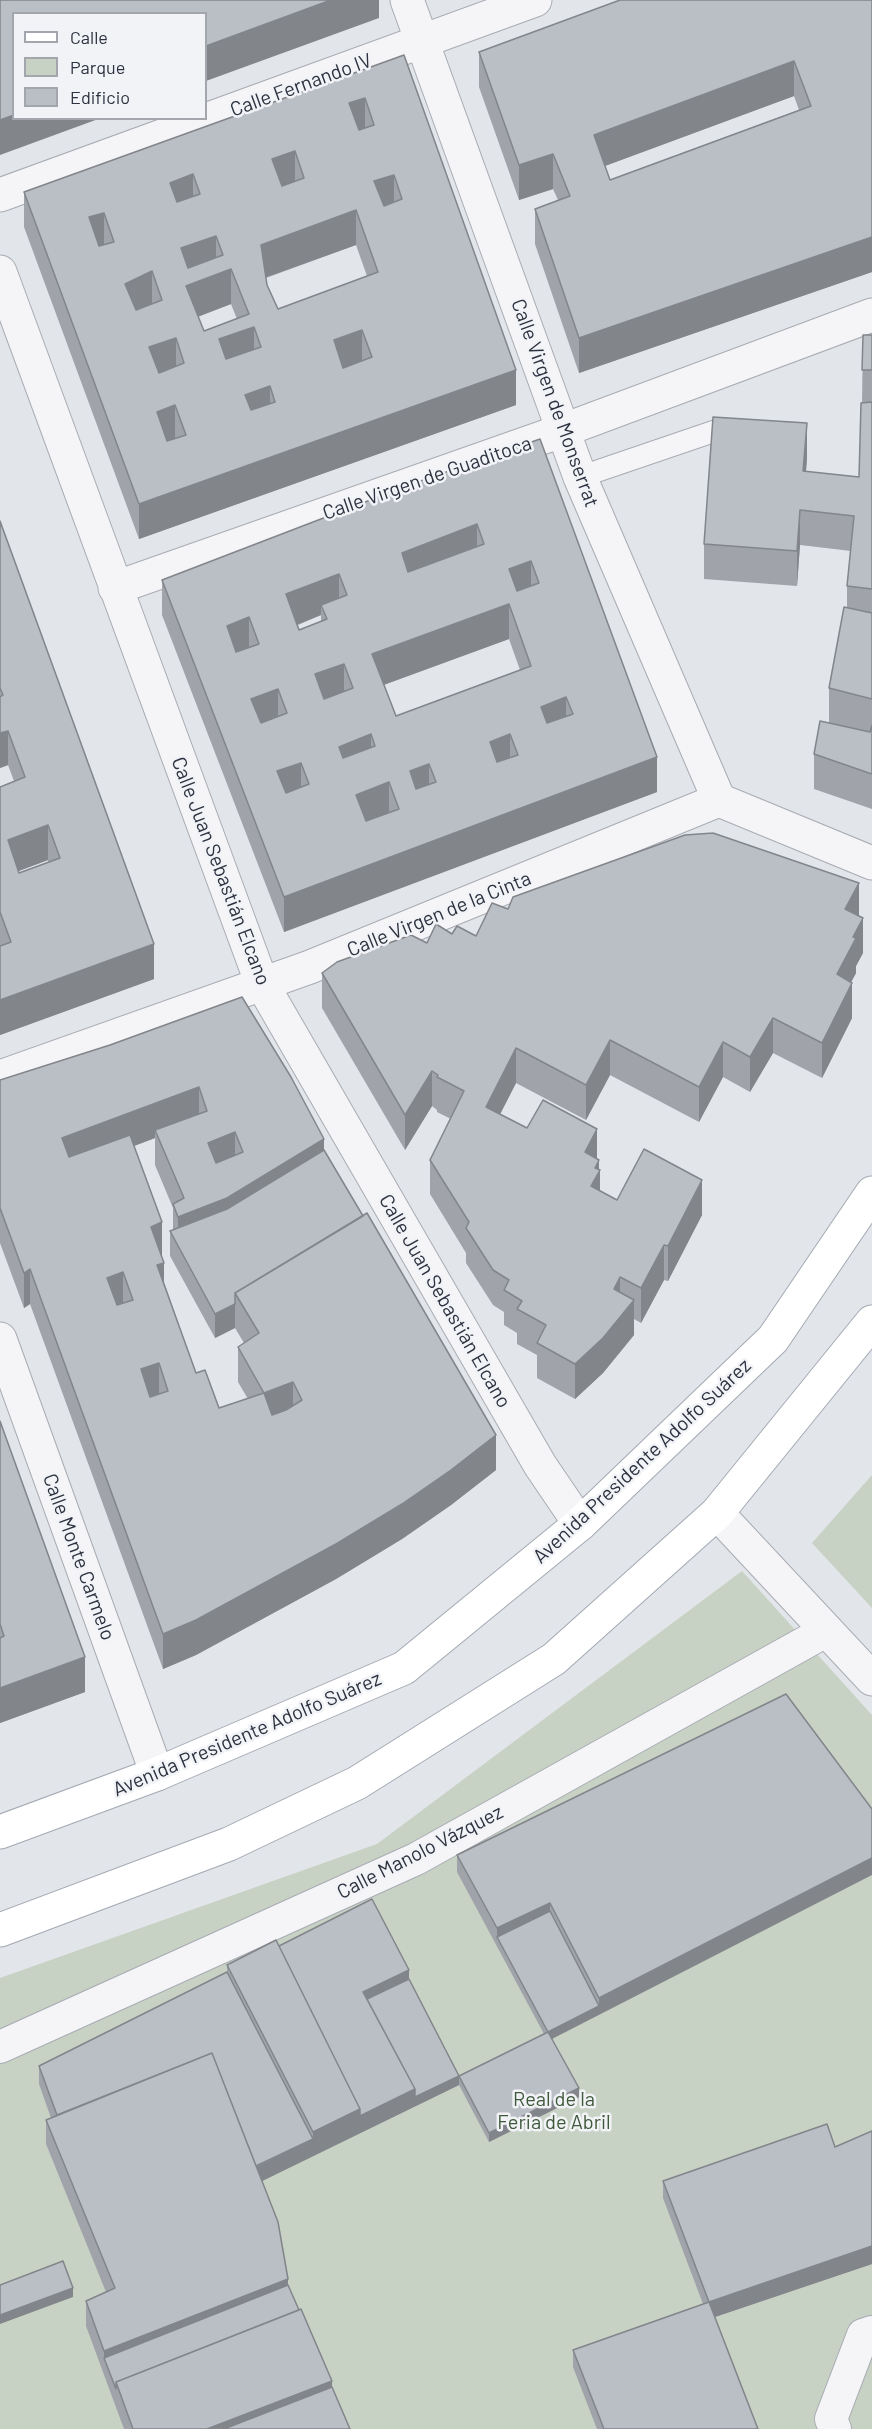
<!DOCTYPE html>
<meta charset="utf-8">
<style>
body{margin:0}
#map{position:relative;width:872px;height:2429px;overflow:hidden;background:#e2e5e9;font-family:Barlow,sans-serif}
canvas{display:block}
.legend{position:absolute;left:12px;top:12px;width:195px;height:108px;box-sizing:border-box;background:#f2f3f7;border:2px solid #a3a6ad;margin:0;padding:8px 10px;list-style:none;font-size:18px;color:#2c323f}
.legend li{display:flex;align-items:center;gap:12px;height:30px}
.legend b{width:30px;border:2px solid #a3a6ad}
</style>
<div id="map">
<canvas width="872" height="2429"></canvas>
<ul class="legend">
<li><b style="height:8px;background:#fff"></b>Calle</li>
<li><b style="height:16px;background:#c7d2c4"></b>Parque</li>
<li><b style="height:16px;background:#babec5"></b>Edificio</li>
</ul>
</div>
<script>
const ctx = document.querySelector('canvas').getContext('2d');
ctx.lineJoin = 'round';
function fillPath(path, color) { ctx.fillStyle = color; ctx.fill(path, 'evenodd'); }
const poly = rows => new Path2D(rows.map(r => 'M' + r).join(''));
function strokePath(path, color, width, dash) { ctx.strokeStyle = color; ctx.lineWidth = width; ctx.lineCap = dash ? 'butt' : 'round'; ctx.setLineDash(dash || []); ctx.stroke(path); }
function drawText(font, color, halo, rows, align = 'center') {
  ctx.font = font + ' Barlow,sans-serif'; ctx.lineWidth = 5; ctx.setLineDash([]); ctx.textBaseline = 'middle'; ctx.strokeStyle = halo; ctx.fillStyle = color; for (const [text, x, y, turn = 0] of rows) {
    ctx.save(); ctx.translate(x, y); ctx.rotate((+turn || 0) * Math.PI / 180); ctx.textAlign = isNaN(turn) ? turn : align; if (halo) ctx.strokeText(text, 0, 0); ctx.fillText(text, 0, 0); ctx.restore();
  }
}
fillPath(poly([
 [872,1475,872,1608,812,1543],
 [742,1571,872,1715,872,2429,0,2429,0,1978,377,1844]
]), '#c7d2c4');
const service = poly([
 [580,477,715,431]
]);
const pedestrian = poly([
 [0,2047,416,1859,826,1631],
 [835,2429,831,2419,863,2335,872,2332]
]);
const minor = poly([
 [407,0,580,477,719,800],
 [0,195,535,0],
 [0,272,262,984,540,1465,580,1524],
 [115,588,564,430,872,315],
 [0,1077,310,967,719,800,872,863],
 [0,1339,157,1774],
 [717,1513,872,1679]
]);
const primary = poly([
 [0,1832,157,1774,404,1668,580,1524,773,1339,872,1193],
 [0,1930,229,1844,357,1783,554,1659,717,1513,872,1322]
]);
strokePath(service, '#a8acb3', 23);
strokePath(pedestrian, '#a8acb3', 34);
strokePath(minor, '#a8acb3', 35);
strokePath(primary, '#a3a9b3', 35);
strokePath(service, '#f5f5f8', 21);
strokePath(pedestrian, '#f5f5f8', 32);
strokePath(minor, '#f5f5f8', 33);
strokePath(primary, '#fff', 33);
fillPath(poly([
 [872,0,872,272,579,373,535,244,535,209,558,200,553,189,519,200,479,87,479,52],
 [794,96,799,110,610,180,605,166],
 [404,55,516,405,139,539,24,227,24,192],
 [356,245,367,276,278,309,267,285,266,278],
 [231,304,237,319,204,331,198,317],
 [863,335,872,335,872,809,814,789,814,754,829,723,829,688,847,608,847,586,851,551,800,545,797,586,704,579,704,544,807,458,806,472,859,477,862,403],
 [540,439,657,792,284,932,162,615,162,580],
 [321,615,321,621,299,630,298,625],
 [509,639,520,670,396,716,384,685],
 [0,521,154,979,0,1035,0,787,14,781,8,765,0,768],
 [48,860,48,862,19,873,19,871],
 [508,909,859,916,863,953,856,966,856,973,851,982,852,1018,822,1078,773,1053,750,1092,723,1077,699,1122,610,1075,586,1120,516,1083,500,1114,527,1128,597,1159,600,1191,617,1200,702,1215,668,1281,664,1280,641,1323,634,1319,634,1335,603,1373,575,1399,537,1378,537,1355,517,1344,517,1333,504,1325,504,1312,493,1305,466,1263,466,1253,430,1194,430,1160,451,1119,437,1112,437,1110,432,1106,405,1150,322,1008,322,973,427,943,452,934,476,936],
 [242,997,496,1470,451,1505,402,1539,336,1579,196,1655,163,1669,30,1304,24,1308,0,1243,0,1080,110,1045],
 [155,1138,155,1165,173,1208,173,1230,170,1231,170,1256,215,1338,235,1328,244,1343,238,1347,238,1382,248,1399,219,1408,196,1373,164,1282,162,1257,134,1146],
 [0,1421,85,1692,0,1723],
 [872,1809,552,2039,579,2097,489,2142,459,2085,459,2076,544,2034,457,1872,457,1855],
 [279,1946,409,1979,459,2085,262,2181,288,2285,350,2429,124,2429,86,2326,86,2301,106,2292,46,2144,46,2120,51,2118,39,2084,39,2066,227,1972,227,1965],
 [663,2181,872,2264,715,2317,758,2429,597,2429,573,2367,573,2350,703,2304,663,2198]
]), '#a0a3a9');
fillPath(poly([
 [331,0,379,0,379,18,206,81,206,46],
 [794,61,794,96,594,170,594,135],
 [365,98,365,133,349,138,349,103],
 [14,115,14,118,101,118,0,155,0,120],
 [295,151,295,186,272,194,272,159],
 [553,154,553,189,519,200,519,165],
 [193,174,193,209,170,218,170,183],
 [394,175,394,210,374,216,374,181],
 [356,210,356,245,261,279,261,245],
 [104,213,104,248,89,252,89,217],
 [216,236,216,271,181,283,181,248],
 [872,237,872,272,579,373,579,338],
 [231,269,231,304,186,321,186,286],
 [152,271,152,306,125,319,125,284],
 [254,327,254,362,219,374,219,339],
 [362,330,362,365,334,375,334,340],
 [176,338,176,373,149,382,149,347],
 [516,370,516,405,139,539,139,504],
 [270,386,270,421,245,430,245,395],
 [175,405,175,440,157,447,157,412],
 [807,423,807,458,803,506,803,471],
 [800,510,800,545,797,586,797,551],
 [477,524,477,559,402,588,402,553],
 [531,561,531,596,509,603,509,569],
 [339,574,339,609,321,605,321,615,286,629,286,594],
 [509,604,509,639,372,689,372,654],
 [249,617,249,652,227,661,227,626],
 [344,664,344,699,315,709,315,674],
 [278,689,278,724,251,734,251,699],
 [566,697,566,732,541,742,541,707],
 [8,731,8,765,0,768,0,733],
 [371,734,371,769,339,781,339,747],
 [510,734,510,769,490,777,490,742],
 [657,757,657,792,284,932,284,897],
 [301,763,301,798,277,806,277,771],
 [429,764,429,799,410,806,410,771],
 [389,782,389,817,356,830,356,795],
 [48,825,48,860,8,875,8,840],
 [859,883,859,918,845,909],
 [863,918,863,953,856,966,856,973,837,1009,837,974,853,937],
 [154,944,154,979,0,1035,0,1000],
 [852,983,852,1018,822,1078,822,1043],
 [773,1018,773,1053,750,1092,750,1057],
 [610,1040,610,1075,586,1120,586,1085],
 [723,1042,723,1077,699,1122,699,1087],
 [516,1048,516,1083,486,1142,486,1107],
 [432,1071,432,1106,405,1150,405,1115],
 [199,1087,199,1122,155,1130,155,1138,62,1173,62,1138],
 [597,1129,597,1162,599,1160,599,1172,600,1170,600,1205,591,1221,585,1152],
 [235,1132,235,1167,208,1178,208,1143],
 [324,1139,324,1174,178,1245,178,1217],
 [702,1180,702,1215,668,1281,668,1246],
 [162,1222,162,1257,151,1262,151,1227],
 [664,1245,664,1280,641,1323,641,1288],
 [164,1263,164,1298,157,1265],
 [30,1269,30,1304,24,1308,24,1273],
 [123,1272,123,1307,107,1313,107,1278],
 [620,1277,620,1312,634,1300,634,1335,603,1373,575,1399,575,1364],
 [235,1304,235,1328,215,1338,215,1314],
 [159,1363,159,1398,141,1404,141,1369],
 [293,1382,293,1417,264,1428,264,1393],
 [496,1435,496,1470,451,1505,402,1539,336,1579,196,1655,163,1669,163,1634],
 [85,1657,85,1692,0,1723,0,1688],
 [872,1858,872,1875,548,2041,548,2032,599,2006,599,1998],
 [550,1903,550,1920,497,1937,497,1928],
 [409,1970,409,1988,367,2008,363,1992],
 [459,2076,459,2085,254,2185,254,2168,313,2139,313,2132,360,2109,415,2089],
 [579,2088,579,2097,489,2142,489,2133],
 [872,2246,872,2264,709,2319,709,2302],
 [288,2279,288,2303,104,2358,104,2351],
 [73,2288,73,2297,0,2324,0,2315],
 [332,2381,332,2405,270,2429,207,2429]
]), '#82858a');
const building = poly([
 [0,0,331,0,206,46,206,14,14,14,14,115,0,120,0,0],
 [620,0,872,0,872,237,579,338,535,209,570,196,553,154,519,165,479,52,620,0],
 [794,61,811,106,610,180,594,135,794,61],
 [404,55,516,370,139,504,24,192,404,55],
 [365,98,374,125,359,130,349,103,365,98],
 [295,151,304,178,282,186,272,159,295,151],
 [193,174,200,194,177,202,170,183,193,174],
 [394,175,402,199,384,206,374,181,394,175],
 [356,210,378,272,278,309,267,285,261,245,356,210],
 [104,213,114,242,99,246,89,217,104,213],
 [216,236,223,255,188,268,181,248,216,236],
 [231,269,249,314,204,331,186,286,231,269],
 [152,271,162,300,136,310,125,284,152,271],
 [254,327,261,347,226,359,219,339,254,327],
 [362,330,372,357,343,368,334,340,362,330],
 [176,338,184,363,159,373,149,347,176,338],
 [270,386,275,402,251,410,245,395,270,386],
 [175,405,186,435,167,441,157,412,175,405],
 [863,335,872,335,872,370,862,370,863,335],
 [872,402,872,589,847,586,854,516,800,510,797,551,704,544,713,417,807,423,803,471,859,477,861,403,872,402],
 [540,439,657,757,284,897,162,580,412,484,540,439],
 [477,524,484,544,408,572,402,553,477,524],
 [531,561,539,583,517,591,509,569,531,561],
 [339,574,347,595,321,605,327,619,299,630,286,594,339,574],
 [509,604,531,666,396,716,372,654,509,604],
 [249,617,259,644,236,652,227,626,249,617],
 [344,664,353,688,324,699,315,674,344,664],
 [278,689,287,713,261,723,251,699,278,689],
 [566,697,573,714,547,723,541,707,566,697],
 [371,734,375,746,343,758,339,747,371,734],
 [510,734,518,755,497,762,490,742,510,734],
 [301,763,309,784,286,793,277,771,301,763],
 [429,764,436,782,416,789,410,771,429,764],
 [389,782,399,809,366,821,356,795,389,782],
 [0,521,154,944,0,1000,0,946,11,942,0,912,0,787,25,777,8,731,0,733,0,697,3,695,0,688,0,521],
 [48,825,60,858,19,873,8,840,48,825],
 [844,607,872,613,872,699,829,688,844,607],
 [820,721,870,732,872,725,872,774,814,754,820,721],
 [713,833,859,883,845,909,863,918,853,937,856,938,837,974,852,983,822,1043,773,1018,750,1057,723,1042,699,1087,610,1040,586,1085,516,1048,486,1107,527,1128,543,1100,597,1129,585,1152,599,1160,595,1168,600,1170,591,1186,617,1200,644,1149,702,1180,668,1246,664,1245,641,1288,620,1277,614,1289,634,1300,603,1338,575,1364,537,1343,546,1325,517,1309,522,1301,504,1290,509,1280,493,1270,466,1228,469,1222,430,1160,464,1091,437,1077,438,1075,432,1071,405,1115,322,973,337,962,411,935,427,943,436,924,452,934,457,926,476,936,492,903,508,909,513,897,685,835,713,833],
 [242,997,291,1077,324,1139,227,1198,178,1217,173,1204,184,1198,155,1130,207,1111,199,1087,62,1138,69,1157,130,1135,162,1222,151,1227,164,1263,157,1265,196,1373,205,1370,219,1408,264,1393,272,1415,286,1410,302,1400,293,1382,264,1393,238,1347,259,1333,235,1293,367,1213,496,1435,451,1470,402,1504,336,1544,196,1620,163,1634,30,1269,24,1273,0,1208,0,1080,110,1045,242,997],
 [235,1132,243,1152,216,1163,208,1143,235,1132],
 [123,1272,133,1300,117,1305,107,1278,123,1272],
 [159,1363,168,1391,150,1397,141,1369,159,1363],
 [324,1150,363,1216,235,1293,235,1304,215,1314,170,1231,227,1209,324,1150],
 [0,1421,85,1657,0,1688,0,1638,4,1636,0,1624,0,1421],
 [786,1694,872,1809,872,1858,599,1998,550,1903,497,1928,457,1855,786,1694],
 [372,1899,409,1970,363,1992,415,2089,360,2116,360,2109,279,1946,372,1899],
 [550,1911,599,2006,548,2032,497,1937,550,1911],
 [276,1940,360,2109,313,2132,227,1965,276,1940],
 [227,1972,313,2139,256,2166,212,2053,57,2115,39,2066,227,1972],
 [409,1979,459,2076,415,2097,415,2089,367,1999,409,1979],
 [548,2032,579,2088,489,2133,459,2076,548,2032],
 [212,2053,278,2222,288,2279,104,2351,86,2301,115,2288,46,2120,212,2053],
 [827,2124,835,2147,872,2131,872,2246,709,2302,663,2181,827,2124],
 [63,2261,73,2288,0,2315,0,2285,63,2261],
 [288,2285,299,2310,116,2382,116,2389,104,2358,288,2285],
 [709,2302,758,2429,604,2429,573,2350,709,2302],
 [301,2309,332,2381,207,2429,133,2429,116,2382,301,2309],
 [332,2387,350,2429,224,2429,332,2387]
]);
fillPath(building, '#babec5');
strokePath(building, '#82858a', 1.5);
drawText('20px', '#2c323f', '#f2f3f7', [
 ["Calle Fernando IV",301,85,-20],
 ["Calle Virgen de Monserrat",555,403,70],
 ["Calle Virgen de Guaditoca",427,478,-19],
 ["Calle Juan Sebastián Elcano",221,871,69],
 ["Calle Virgen de la Cinta",439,914,-22],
 ["Calle Juan Sebastián Elcano",445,1301,60],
 ["Avenida Presidente Adolfo Suárez",642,1461,-43],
 ["Calle Monte Carmelo",79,1557,70],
 ["Avenida Presidente Adolfo Suárez",247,1734,-23],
 ["Calle Manolo Vázquez",420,1852,-27]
]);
drawText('20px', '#3f593b', '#f2f3f7', [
 ["Real de la",554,2099],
 ["Feria de Abril",554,2122]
]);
</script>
